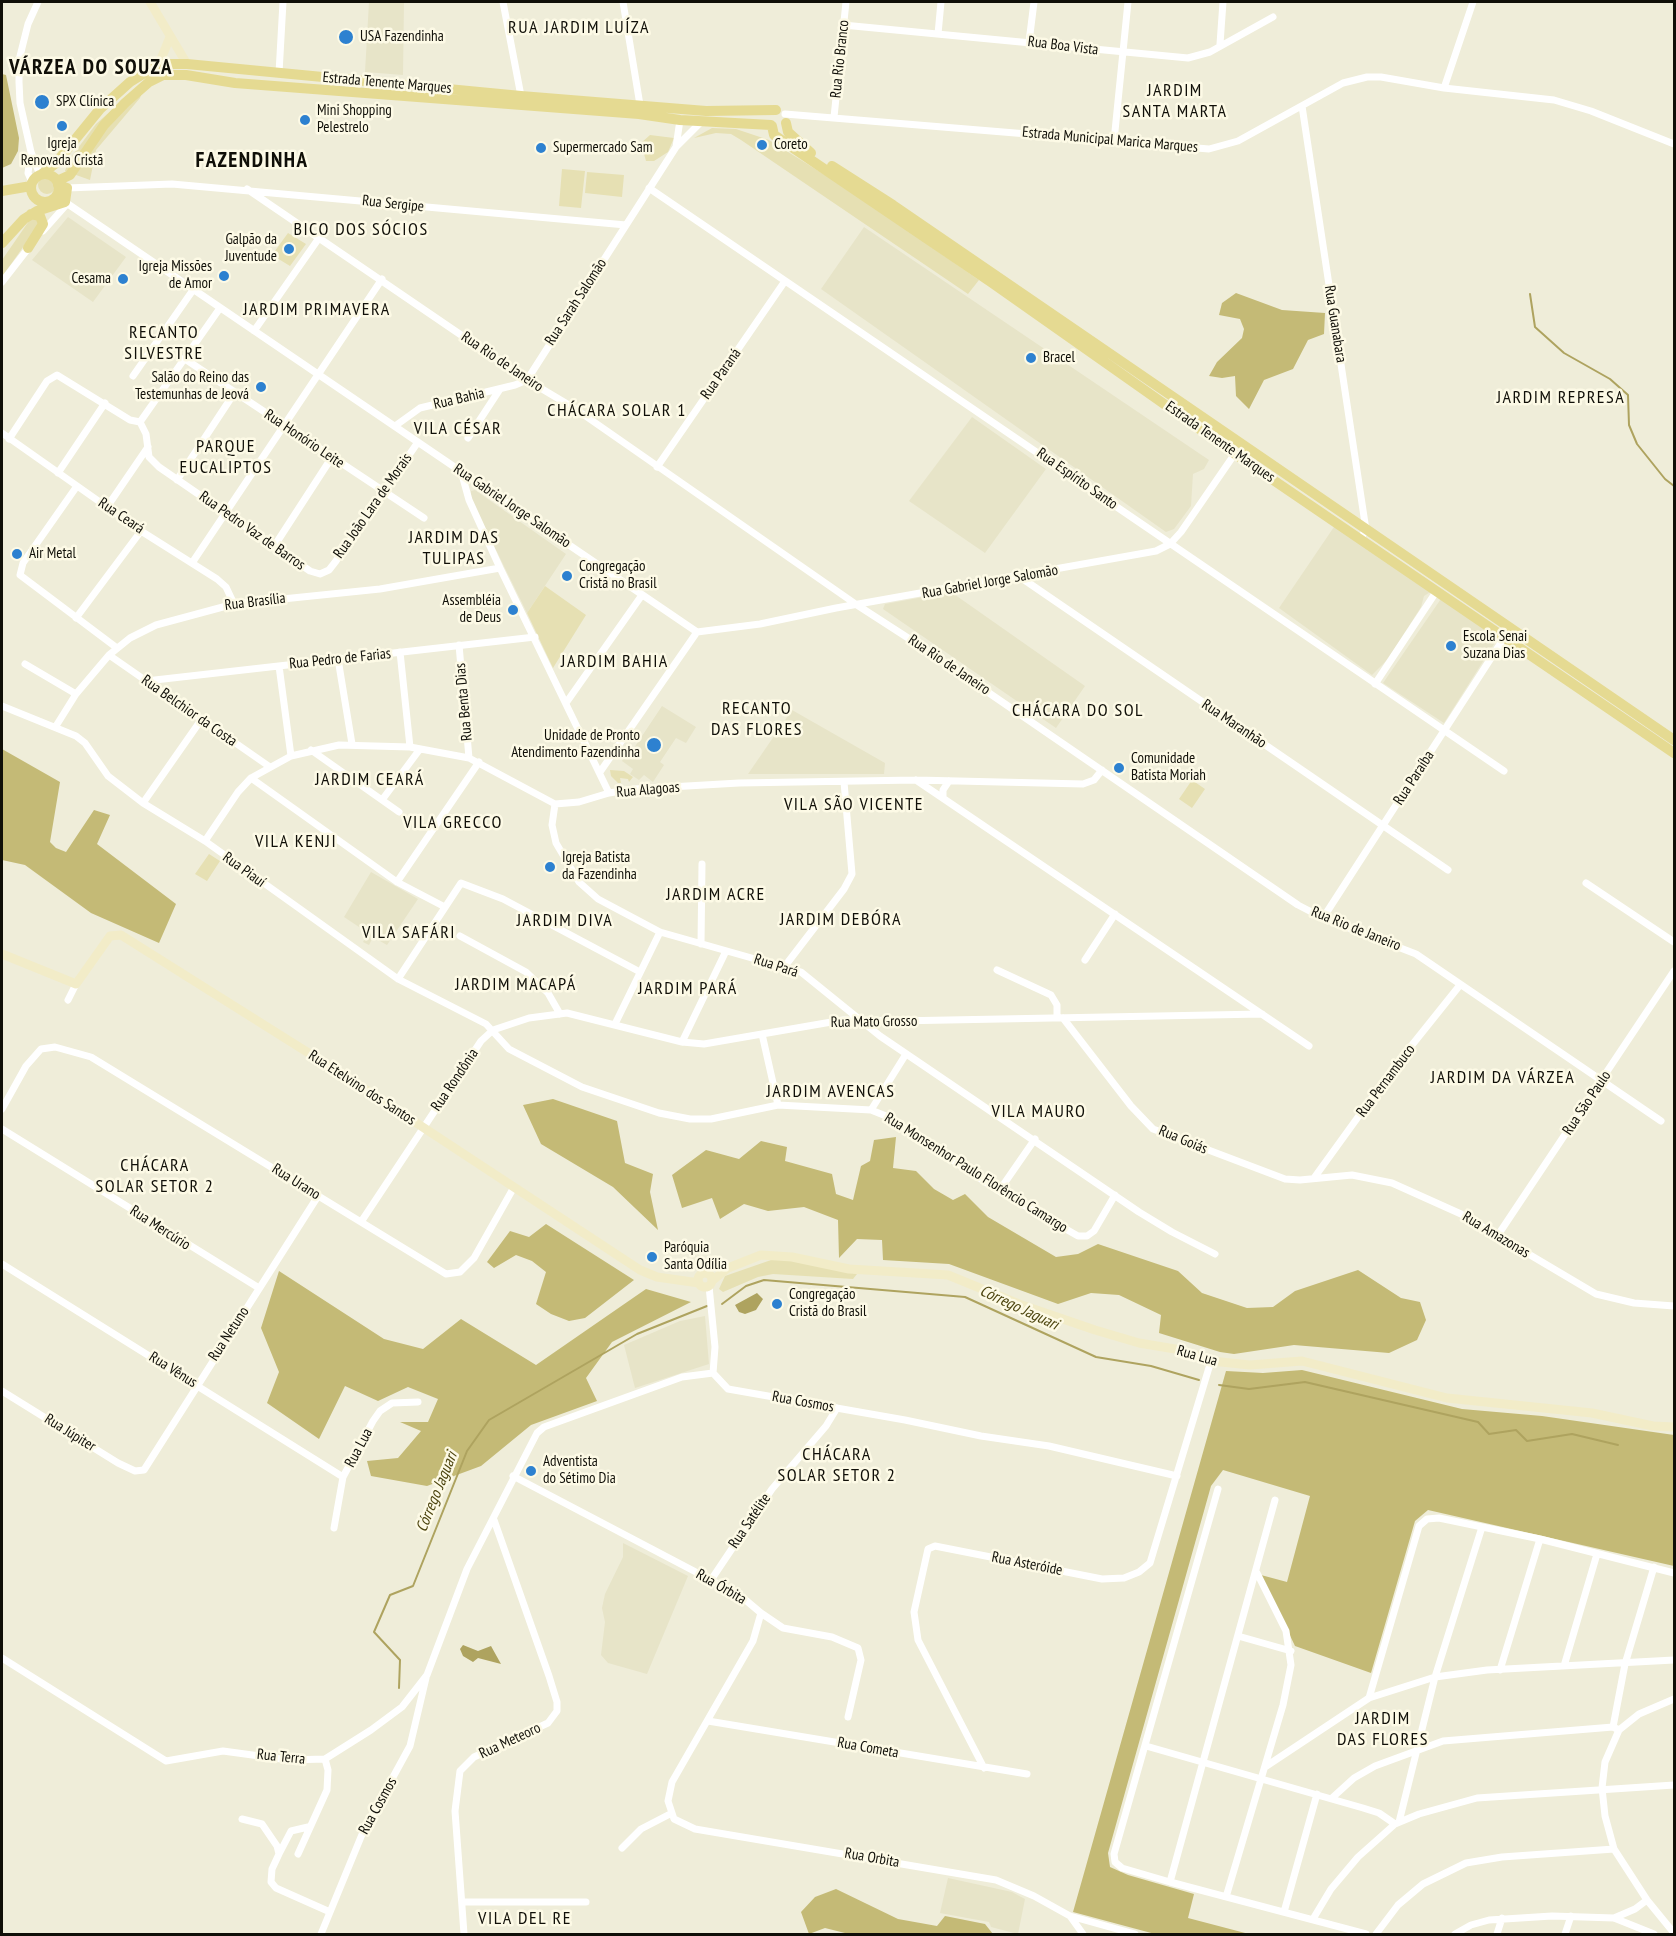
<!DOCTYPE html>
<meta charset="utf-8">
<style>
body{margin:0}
#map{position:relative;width:1676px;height:1936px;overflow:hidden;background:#efedd9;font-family:"PT Sans Narrow",sans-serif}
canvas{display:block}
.frame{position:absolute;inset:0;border:3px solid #100f08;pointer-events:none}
</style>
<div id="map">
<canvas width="1676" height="1936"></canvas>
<div class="frame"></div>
</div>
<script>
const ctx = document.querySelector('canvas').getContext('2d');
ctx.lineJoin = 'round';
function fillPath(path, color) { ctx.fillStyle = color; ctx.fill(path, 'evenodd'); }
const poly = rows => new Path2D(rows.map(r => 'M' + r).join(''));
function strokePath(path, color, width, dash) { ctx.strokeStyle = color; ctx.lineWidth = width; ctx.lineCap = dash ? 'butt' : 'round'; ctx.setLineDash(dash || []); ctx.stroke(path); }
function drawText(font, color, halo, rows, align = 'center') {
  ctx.font = font + ' "PT Sans Narrow",sans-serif'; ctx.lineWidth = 5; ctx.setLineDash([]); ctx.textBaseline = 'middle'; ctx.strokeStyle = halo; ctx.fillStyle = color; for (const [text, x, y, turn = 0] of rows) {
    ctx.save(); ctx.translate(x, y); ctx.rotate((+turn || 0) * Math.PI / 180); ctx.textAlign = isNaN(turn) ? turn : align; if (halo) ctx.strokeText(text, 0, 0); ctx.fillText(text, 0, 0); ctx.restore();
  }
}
fillPath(poly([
 [369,2,404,2,403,75,365,72],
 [68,217,126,257,93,302,32,260],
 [864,227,1209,460,1204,469,1193,474,1191,506,1174,529,1166,532,821,289],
 [972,417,1046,469,985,553,909,501],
 [475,490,566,554,527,613,470,497,471,491],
 [1338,521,1432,591,1424,596,1421,607,1388,659,1372,675,1279,608],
 [951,592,1085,686,1056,728,883,609,885,604],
 [1445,593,1501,633,1444,723,1383,683],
 [662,706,696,727,686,743,676,738,660,762,664,765,653,782,644,775,639,780,630,774,633,769,622,761,627,753,625,752,629,746,634,748],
 [792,710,885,763,884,774,748,774],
 [371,872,418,899,387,945,373,937,369,945,363,942,368,933,344,917],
 [705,1316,709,1364,635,1388,624,1345,680,1321],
 [623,1543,688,1576,647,1674,608,1663,601,1655,605,1622,602,1608,605,1594,623,1557],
 [948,1878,1012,1892,1025,1899,1018,1934,991,1927,989,1922,940,1913]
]), '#e7e4c8');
fillPath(poly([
 [133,91,142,92,140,98,96,150,90,180,65,171,69,160,96,124],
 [712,128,736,129,769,140,852,192,979,280,968,294,741,140,731,134,716,133,694,138],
 [650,135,674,138,668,152,654,161,646,161,641,143],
 [562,169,585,171,581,208,559,206],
 [587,172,624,175,622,197,585,193],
 '38 185a9 9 0 1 1 18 0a9 9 0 1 1-18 0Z',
 [38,217,40,223,2,277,2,260,31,218],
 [288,233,306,244,290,266,272,255],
 [545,586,586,615,553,668,527,613],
 [610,770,624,771,633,777,629,782,628,779,620,778,621,783,618,783,611,776],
 [1192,780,1205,789,1192,808,1179,799],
 [209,854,220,861,207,881,195,874],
 [774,1259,799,1261,857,1274,853,1279,773,1274,758,1277,723,1292,719,1289,725,1276]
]), '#e6e0b3');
fillPath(poly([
 [2,74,6,75,19,138,18,151,11,164,2,168],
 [1236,293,1282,310,1325,313,1324,334,1308,340,1293,369,1264,380,1249,409,1236,396,1235,376,1222,378,1209,376,1217,362,1242,338,1244,329,1240,319,1219,315,1222,303],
 [2,749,60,782,50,842,56,848,66,852,94,810,110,815,97,844,176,904,159,943,91,913,25,865,2,860],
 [553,1099,617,1121,625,1163,653,1174,650,1192,658,1230,613,1187,541,1144,523,1105],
 [896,1137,893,1168,916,1171,934,1189,953,1200,965,1194,988,1217,1056,1257,1078,1254,1098,1244,1178,1271,1202,1293,1247,1308,1273,1307,1295,1291,1358,1270,1401,1298,1420,1302,1426,1320,1417,1340,1389,1353,1294,1345,1234,1354,1220,1352,1159,1333,1161,1315,1119,1295,1091,1293,1058,1304,949,1264,883,1260,882,1240,857,1239,839,1258,838,1220,804,1207,768,1211,744,1204,720,1219,712,1198,682,1208,672,1175,706,1150,739,1159,761,1141,787,1147,785,1161,832,1174,836,1194,853,1200,861,1166,870,1161,874,1140],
 [546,1224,634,1280,585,1318,569,1321,551,1314,536,1304,546,1272,532,1261,516,1255,494,1268,487,1262,510,1231,529,1237],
 [279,1271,384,1339,423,1349,461,1319,536,1365,646,1289,691,1302,612,1342,586,1378,597,1401,531,1425,481,1466,427,1486,371,1476,367,1461,398,1458,421,1431,400,1422,428,1422,438,1399,408,1387,378,1401,345,1386,319,1439,267,1403,279,1372,261,1328],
 [1302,1370,1462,1409,1542,1416,1674,1435,1674,1566,1428,1510,1415,1521,1371,1673,1295,1646,1261,1575,1287,1582,1310,1496,1223,1470,1211,1486,1108,1853,1110,1867,1128,1875,1194,1894,1188,1918,1249,1934,1155,1934,1073,1912,1226,1371,1263,1373],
 [836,1889,898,1919,937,1926,945,1916,985,1924,993,1934,849,1934,825,1928,809,1934,801,1912,815,1897]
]), '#c4ba76');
fillPath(poly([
 [757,1293,763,1299,756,1310,745,1314,739,1312,735,1305],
 [463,1645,478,1651,491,1646,501,1664,478,1658,473,1662,463,1656,460,1649]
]), '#aea35f');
strokePath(poly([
 [1530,294,1535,327,1564,353,1610,379,1628,395,1629,425,1637,444,1665,479,1674,486],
 [722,1304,746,1286,764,1280,965,1297,1096,1357,1151,1366,1199,1380],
 [1219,1385,1249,1389,1305,1382,1478,1422,1489,1434,1516,1430,1527,1441,1572,1434,1618,1445],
 [399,1688,400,1660,374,1632,390,1595,413,1586,467,1451,489,1420,637,1334,707,1306]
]), '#aea35f', 2);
strokePath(poly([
 [38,2,28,24,19,60,19,82,20,103,31,152,40,175],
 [503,2,521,96],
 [623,2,640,105],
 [843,25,1188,58,1210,52,1273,17],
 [938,34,941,2],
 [1029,42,1034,2],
 [1220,44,1223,2],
 [279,73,283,2],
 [1444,88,1473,2],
 [1302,106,1366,530,1360,539],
 [785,114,1209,149,1238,141,1343,83,1367,77,1381,77,1444,88,1554,100,1591,111,1674,144],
 [834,117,846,2],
 [1114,141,1128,2],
 [676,147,680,120],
 [31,152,28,173,32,182],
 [67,188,172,184,626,225],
 [649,188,1504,771],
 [247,189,527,380,574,408,857,605,922,647,1298,905,1323,918,1416,954,1661,1121],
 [65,202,697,632,760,624,836,608,1156,551,1170,544,1181,532,1236,452],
 [43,231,67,204],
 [2,282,30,246],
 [254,331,319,238],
 [185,359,424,518],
 [133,376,193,290],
 [140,422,146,434,149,457,159,467,310,571,320,574,329,570,336,561,418,442],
 [395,426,420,408,515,385,527,380,676,147,701,122],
 [2,433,141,531,217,579,226,587,234,604],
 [468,438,500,389],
 [9,439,47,381,57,375,130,420,140,422,220,308],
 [657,467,785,281],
 [461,471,469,500,500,568,609,793],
 [58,473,105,403],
 [177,480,235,392],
 [77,486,23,563,20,575,117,648],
 [107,507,148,447],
 [275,545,332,457],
 [192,563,382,279],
 [1020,577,1448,870],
 [76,618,141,531],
 [459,645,469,758],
 [400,652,410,747],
 [109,655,270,767],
 [338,659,352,744],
 [25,664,76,694],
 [279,666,291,756],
 [146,681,535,637],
 [1375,684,1436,592],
 [566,703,642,595],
 [2,706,76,736,85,743,108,776,143,803,205,841,398,979,486,1024,509,1049,582,1087,659,1113,690,1119,711,1119,778,1105,871,1110,886,1116,999,1191,1078,1236,1087,1236,1094,1231,1115,1195],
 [56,726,76,694,109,655,130,638,156,625,234,604,380,589,500,568],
 [311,750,399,812],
 [600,772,697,632],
 [251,778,397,882,443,906],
 [916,780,1309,1046],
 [943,797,943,790,949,781],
 [382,800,420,749],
 [143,803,201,720],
 [555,804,552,825,556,843,579,882,598,899,660,932,801,972,880,1036,1139,1212,1172,1232,1215,1254],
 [205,841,238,792,251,778,291,756,339,745,410,747,469,758,555,804,579,802,609,793,635,789,739,783,916,780,1083,784,1094,780,1102,770],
 [397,882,479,762],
 [1586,883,1674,942],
 [1323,918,1504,638],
 [460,936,526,972,548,993,560,1014],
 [701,944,702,864],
 [1085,960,1115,914],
 [785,966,844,889,852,874,844,782],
 [997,970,1051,995,1057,1005,1057,1018],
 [398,979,461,883,503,899,640,972],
 [68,1000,76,984],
 [1063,1018,1131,1106,1153,1129,1285,1179,1300,1180,1352,1175,1392,1183,1461,1214,1596,1294,1634,1303,1674,1306],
 [615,1024,660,932],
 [762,1034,778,1105],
 [682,1042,726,951],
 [2,1109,26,1066,41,1049,55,1047,91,1057,446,1274,460,1272,474,1258,514,1187],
 [871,1110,906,1054],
 [2,1129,259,1288],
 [1314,1178,1392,1070,1460,985],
 [999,1191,1035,1139],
 [361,1222,481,1041,493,1030,529,1018,567,1013,682,1042,704,1044,843,1020,896,1021,1262,1014],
 [1498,1235,1674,971],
 [2,1264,343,1477],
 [709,1286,715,1347,713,1373],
 [2,1391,118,1463,135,1471,144,1470,318,1196],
 [513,1476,711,1580,742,1597,761,1613,753,1641,672,1782,668,1801,674,1819,695,1829,996,1880,1034,1896,1070,1916,1135,1934],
 [1218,1489,1114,1854,1115,1862,1122,1868,1170,1882,1366,1934],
 [334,1528,343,1477,373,1421,380,1411,392,1403,418,1402],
 [711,1580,772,1489,826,1426,837,1408],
 [761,1613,783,1628,832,1637,858,1648,861,1660,848,1717],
 [1238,1636,1291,1651],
 [2,1658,166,1761,223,1751,289,1760,325,1759,371,1730,402,1707,427,1675,467,1569,537,1433,544,1427,682,1377,713,1373,728,1389,905,1420,981,1436,1049,1446,1177,1476],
 [1564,1666,1597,1554],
 [1500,1670,1540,1539],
 [1369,1698,1419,1526,1427,1519,1439,1518,1540,1539,1674,1573],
 [1674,1699,1639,1714,1619,1730,1605,1762,1602,1788,1605,1816,1614,1849,1647,1900,1674,1933],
 [708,1721,1027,1774],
 [1613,1727,1625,1664,1654,1567],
 [1146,1746,1363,1808,1379,1813,1395,1824],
 [1265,1767,1369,1698,1435,1677,1487,1670,1674,1660],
 [984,1768,918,1640,914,1612,928,1549,935,1546,1102,1579,1124,1578,1139,1572,1150,1563,1153,1553,1211,1361],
 [1332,1798,1354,1778,1375,1766,1443,1741,1613,1727,1619,1730],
 [242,1819,262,1824,277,1846,279,1854,272,1869,271,1882,276,1888,330,1912],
 [1399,1822,1435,1677,1482,1527],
 [622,1848,641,1829,670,1814],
 [279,1854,291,1831,308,1827],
 [298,1854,327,1790,328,1770,325,1759],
 [1170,1882,1275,1500],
 [1226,1897,1283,1705,1291,1665,1286,1631,1257,1573],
 [462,1902,586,1902],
 [1284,1912,1317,1794],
 [1070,1916,1083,1934],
 [1614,1918,1635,1909,1647,1900],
 [1313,1919,1331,1889,1358,1857,1395,1824,1419,1814,1477,1798,1674,1785],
 [321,1934,363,1832,410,1746,426,1678],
 [464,1934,455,1811,460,1771,474,1757,548,1723,557,1711,557,1702,549,1676,494,1520],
 [1376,1934,1398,1905,1423,1884,1466,1863,1502,1857,1614,1849],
 [1455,1934,1471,1925,1489,1920,1552,1916,1614,1918,1654,1934],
 [1497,1934,1502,1918],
 [1565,1934,1571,1916]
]), '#fff', 7);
strokePath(poly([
 [150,2,187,64],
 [159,64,170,37],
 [2,954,76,984,110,936,121,935,342,1074,640,1270,657,1277,699,1283],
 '698 1280a7 7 0 1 1 14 0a7 7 0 1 1-14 0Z',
 [713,1280,728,1268,761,1255,792,1257,849,1269,948,1275,1019,1304,1095,1330,1139,1343,1181,1350,1211,1361,1250,1365,1302,1361,1447,1398,1592,1413,1653,1426,1674,1427]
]), '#f2ecc8', 9);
strokePath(poly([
 [786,123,788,132,811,153],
 [772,126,774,135,991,282,1235,454,1674,753],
 [832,166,893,205,1674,740],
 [42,174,56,163,100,109,130,82,159,64,187,64,521,96,706,111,776,110],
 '31 188a14 14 0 1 1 28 0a14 14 0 1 1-28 0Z',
 [57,181,70,175,104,125,125,103,149,82,163,75,186,75,235,83,639,114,680,120,771,125],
 [2,191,31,186],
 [2,243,24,219,37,211,65,202,67,188,58,185],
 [28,248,43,224,40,216,31,214]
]), '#e5da92', 10);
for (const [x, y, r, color] of [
 [346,37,8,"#2d81d0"],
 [42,102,8,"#2d81d0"],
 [305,120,6,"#2d81d0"],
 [62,126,6,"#2d81d0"],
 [762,145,6,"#2d81d0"],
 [541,148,6,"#2d81d0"],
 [289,249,6,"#2d81d0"],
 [224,276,6,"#2d81d0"],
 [123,279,6,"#2d81d0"],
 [1031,358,6,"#2d81d0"],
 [261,387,6,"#2d81d0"],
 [17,554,6,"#2d81d0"],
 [567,576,6,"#2d81d0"],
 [513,610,6,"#2d81d0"],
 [1451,646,6,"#2d81d0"],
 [654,745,8,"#2d81d0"],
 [1119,768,6,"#2d81d0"],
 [550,867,6,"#2d81d0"],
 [652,1257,6,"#2d81d0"],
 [777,1304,6,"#2d81d0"],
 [531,1471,6,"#2d81d0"]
]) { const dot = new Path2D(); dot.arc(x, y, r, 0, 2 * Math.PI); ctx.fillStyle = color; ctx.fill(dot); strokePath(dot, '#fdfae6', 2); }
drawText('15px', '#100f08', '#fdfae6', [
 ["USA Fazendinha",360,37],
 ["SPX Clínica",56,102],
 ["Mini Shopping",317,111],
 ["Pelestrelo",317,128],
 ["Igreja",62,144,"center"],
 ["Renovada Cristã",62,161,"center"],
 ["Coreto",774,145],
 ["Supermercado Sam",553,148],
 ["Galpão da",277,240,"right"],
 ["Juventude",277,257,"right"],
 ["Igreja Missões",212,267,"right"],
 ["de Amor",212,284,"right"],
 ["Cesama",111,279,"right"],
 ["Bracel",1043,358],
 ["Salão do Reino das",249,378,"right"],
 ["Testemunhas de Jeová",249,395,"right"],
 ["Air Metal",29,554],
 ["Congregação",579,567],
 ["Cristã no Brasil",579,584],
 ["Assembléia",501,601,"right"],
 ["de Deus",501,618,"right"],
 ["Escola Senai",1463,637],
 ["Suzana Dias",1463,654],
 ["Unidade de Pronto",640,736,"right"],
 ["Atendimento Fazendinha",640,753,"right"],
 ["Comunidade",1131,759],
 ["Batista Moriah",1131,776],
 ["Igreja Batista",562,858],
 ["da Fazendinha",562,875],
 ["Paróquia",664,1248],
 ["Santa Odília",664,1265],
 ["Congregação",789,1295],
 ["Cristã do Brasil",789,1312],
 ["Adventista",543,1462],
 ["do Sétimo Dia",543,1479]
], 'left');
drawText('15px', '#100f08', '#fdfae6', [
 ["Rua Boa Vista",1063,46,7],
 ["Rua Rio Branco",840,59,-84],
 ["Estrada Tenente Marques",387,83,5],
 ["Estrada Municipal Marica Marques",1110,140,5],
 ["Rua Sergipe",393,204,6],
 ["Rua Sarah Salomão",576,302,-57],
 ["Rua Guanabara",1335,324,81],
 ["Rua Rio de Janeiro",502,362,34],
 ["Rua Paraná",721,374,-55],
 ["Rua Bahia",459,399,-13],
 ["Rua Honório Leite",304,439,34],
 ["Estrada Tenente Marques",1220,442,35],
 ["Rua Espírito Santo",1077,479,35],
 ["Rua João Lara de Morais",373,506,-55],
 ["Rua Gabriel Jorge Salomão",512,506,34],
 ["Rua Ceará",121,516,34],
 ["Rua Pedro Vaz de Barros",252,531,35],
 ["Rua Gabriel Jorge Salomão",990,582,-10],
 ["Rua Brasília",255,602,-7],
 ["Rua Pedro de Farias",340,659,-6],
 ["Rua Rio de Janeiro",949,665,34],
 ["Rua Benta Dias",464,702,-95],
 ["Rua Belchior da Costa",189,711,35],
 ["Rua Maranhão",1234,724,34],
 ["Rua Paraíba",1414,778,-57],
 ["Rua Alagoas",648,790,-5],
 ["Rua Piauí",244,870,36],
 ["Rua Rio de Janeiro",1356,929,22],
 ["Rua Pará",776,966,18],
 ["Rua Mato Grosso",874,1022,-1],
 ["Rua Rondônia",455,1080,-56],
 ["Rua Pernambuco",1386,1081,-53],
 ["Rua Etelvino dos Santos",362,1088,33],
 ["Rua São Paulo",1587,1103,-56],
 ["Rua Goiás",1183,1140,23],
 ["Rua Monsenhor Paulo Florêncio Camargo",976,1173,32],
 ["Rua Urano",296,1182,32],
 ["Rua Mercúrio",160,1228,33],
 ["Rua Amazonas",1496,1235,31],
 ["Rua Netuno",229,1334,-57],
 ["Rua Lua",1197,1356,16],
 ["Rua Vênus",173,1370,32],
 ["Rua Cosmos",803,1402,10],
 ["Rua Júpiter",70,1433,32],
 ["Rua Lua",359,1448,-62],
 ["Rua Satélite",750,1521,-56],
 ["Rua Asteróide",1027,1564,11],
 ["Rua Órbita",721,1587,30],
 ["Rua Meteoro",510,1741,-25],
 ["Rua Cometa",868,1748,10],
 ["Rua Terra",281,1757,6],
 ["Rua Cosmos",378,1806,-61],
 ["Rua Orbita",872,1858,10]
]);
drawText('italic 16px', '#4d450f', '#fdfae6', [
 ["Córrego Jaguari",1019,1308,25],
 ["Córrego Jaguari",437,1492,-68]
]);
ctx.letterSpacing = '1.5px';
drawText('18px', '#100f08', '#fdfae6', [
 ["RUA JARDIM LUÍZA",579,28],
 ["JARDIM",1175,91],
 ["SANTA MARTA",1175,112],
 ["BICO DOS SÓCIOS",361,230],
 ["JARDIM PRIMAVERA",317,310],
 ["RECANTO",164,333],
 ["SILVESTRE",164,354],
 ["JARDIM REPRESA",1561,398],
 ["CHÁCARA SOLAR 1",617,411],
 ["VILA CÉSAR",458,429],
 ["PARQUE",226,447],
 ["EUCALIPTOS",226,468],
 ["JARDIM DAS",454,538],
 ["TULIPAS",454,559],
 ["JARDIM BAHIA",615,662],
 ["RECANTO",757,709],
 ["DAS FLORES",757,730],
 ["CHÁCARA DO SOL",1078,711],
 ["JARDIM CEARÁ",370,780],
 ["VILA SÃO VICENTE",854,805],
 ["VILA GRECCO",453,823],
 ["VILA KENJI",296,842],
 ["JARDIM ACRE",716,895],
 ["JARDIM DEBÓRA",841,920],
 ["JARDIM DIVA",565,921],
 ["VILA SAFÁRI",409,933],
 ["JARDIM MACAPÁ",516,985],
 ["JARDIM PARÁ",688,989],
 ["JARDIM DA VÁRZEA",1503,1078],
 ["JARDIM AVENCAS",831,1092],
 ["VILA MAURO",1039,1112],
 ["CHÁCARA",155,1166],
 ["SOLAR SETOR 2",155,1187],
 ["CHÁCARA",837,1455],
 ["SOLAR SETOR 2",837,1476],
 ["JARDIM",1383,1719],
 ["DAS FLORES",1383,1740],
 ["VILA DEL RE",525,1919]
]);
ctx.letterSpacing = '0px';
ctx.letterSpacing = '1.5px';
drawText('bold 21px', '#100f08', '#fdfae6', [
 ["VÁRZEA DO SOUZA",91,68],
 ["FAZENDINHA",252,161]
]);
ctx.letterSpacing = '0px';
</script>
